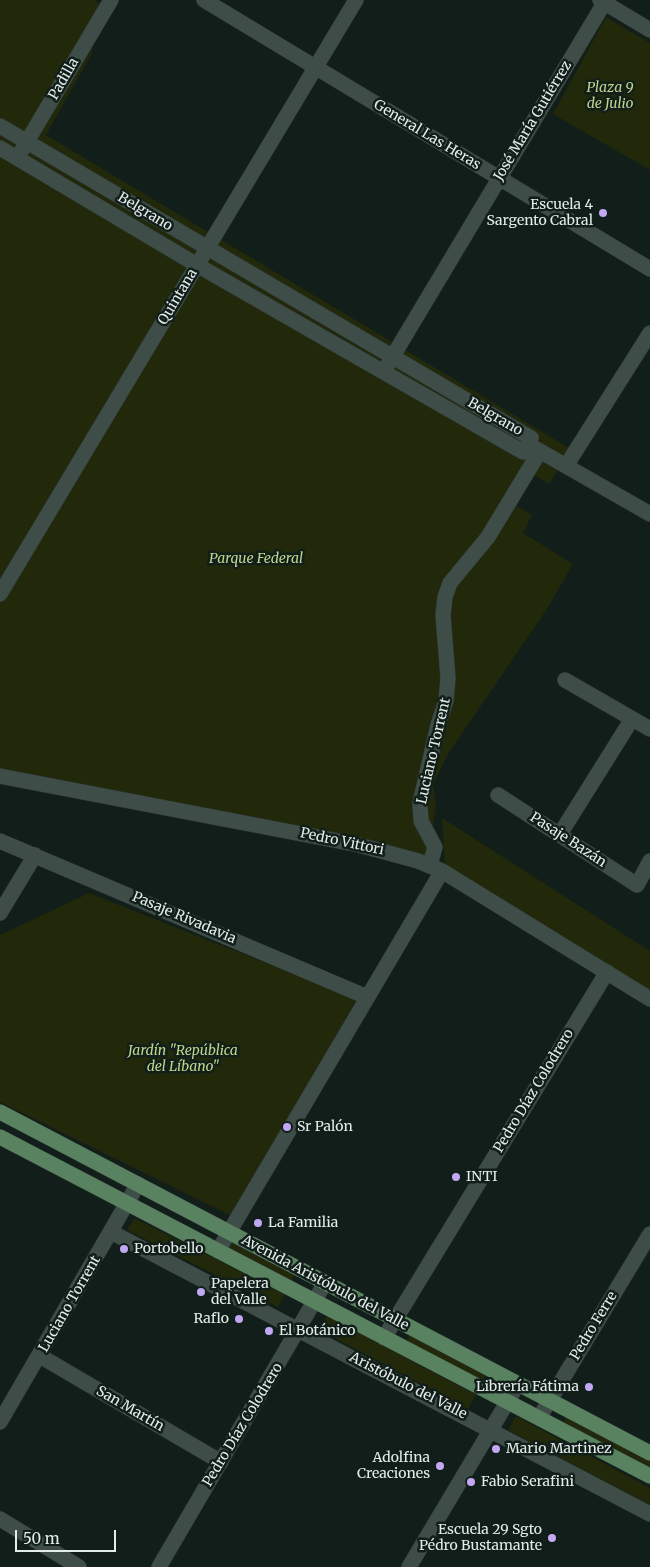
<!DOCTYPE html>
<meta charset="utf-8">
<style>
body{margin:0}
#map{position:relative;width:650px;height:1567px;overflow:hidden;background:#111e1a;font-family:Merriweather,serif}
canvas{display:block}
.scale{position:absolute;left:15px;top:1530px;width:101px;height:22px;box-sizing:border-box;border:2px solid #e3ece9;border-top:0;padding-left:6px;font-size:15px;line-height:18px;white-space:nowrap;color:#e3ece9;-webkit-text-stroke:4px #111e1a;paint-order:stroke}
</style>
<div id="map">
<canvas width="650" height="1567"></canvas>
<div class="scale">50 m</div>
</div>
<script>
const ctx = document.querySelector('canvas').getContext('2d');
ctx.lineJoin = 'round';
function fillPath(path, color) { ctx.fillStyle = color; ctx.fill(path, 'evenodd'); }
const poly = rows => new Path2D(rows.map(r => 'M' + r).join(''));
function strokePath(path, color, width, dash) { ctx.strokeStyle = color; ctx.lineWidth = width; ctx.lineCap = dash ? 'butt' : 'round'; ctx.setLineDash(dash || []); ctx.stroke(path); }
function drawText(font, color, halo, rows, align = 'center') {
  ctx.font = font + ' Merriweather,serif'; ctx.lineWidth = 5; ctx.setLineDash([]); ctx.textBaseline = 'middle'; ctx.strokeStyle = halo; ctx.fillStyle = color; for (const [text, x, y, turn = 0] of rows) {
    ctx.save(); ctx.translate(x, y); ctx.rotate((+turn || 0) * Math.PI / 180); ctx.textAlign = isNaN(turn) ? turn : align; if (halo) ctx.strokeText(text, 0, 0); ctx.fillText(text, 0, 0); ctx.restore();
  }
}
fillPath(poly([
 [0,0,94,0,101,5,91,55,46,135,576,452,557,471,549,484,534,475,515,505,532,515,523,533,573,564,547,609,450,751,433,784,436,807,428,859,0,770],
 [606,17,650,43,650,170,553,114],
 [442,818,650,951,650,995,445,867],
 [89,893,357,999,232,1216,0,1102,0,935],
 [134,1218,285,1294,278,1307,127,1230],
 [234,1240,296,1272,290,1283,228,1250],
 [327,1316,476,1395,468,1409,318,1329],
 [411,1333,487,1373,482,1382,405,1343],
 [568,1414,650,1458,650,1471,562,1425],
 [516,1416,650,1488,650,1505,508,1430]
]), '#21290a');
const minor = poly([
 [204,0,650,269],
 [600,0,650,30],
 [0,126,531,438,529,445,523,452,197,265,0,148],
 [22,150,111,0],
 [387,366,606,0],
 [531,446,650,514],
 [566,466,650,333],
 [0,594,356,0],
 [565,680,650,729],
 [0,776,359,845,418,861,442,871,650,999],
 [498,795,637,885,650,861],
 [560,834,632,719],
 [0,841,367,997],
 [430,865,435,847,421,821,420,803,438,725,446,701,448,678,443,615,445,597,450,583,488,537,540,451],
 [0,913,35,855],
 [111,1232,650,1514],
 [218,1251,442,871],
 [384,1338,607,972],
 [40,1356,221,1462],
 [539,1418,650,1234],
 [0,1422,138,1184],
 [0,1519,79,1567],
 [159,1567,325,1283],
 [409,1567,518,1384]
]);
const major = poly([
 [0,1112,650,1453],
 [0,1137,650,1476]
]);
strokePath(minor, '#2e3633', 16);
strokePath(major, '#2e3633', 16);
strokePath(minor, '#3e4d48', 15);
strokePath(major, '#598261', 15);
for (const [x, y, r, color] of [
 [603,213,5,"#c2a8f3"],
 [287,1127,5,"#c2a8f3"],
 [456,1177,5,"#c2a8f3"],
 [258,1223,5,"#c2a8f3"],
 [124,1249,5,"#c2a8f3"],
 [201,1292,5,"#c2a8f3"],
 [239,1319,5,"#c2a8f3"],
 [269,1331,5,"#c2a8f3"],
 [589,1387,5,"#c2a8f3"],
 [496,1449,5,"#c2a8f3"],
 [440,1466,5,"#c2a8f3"],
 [471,1482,5,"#c2a8f3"],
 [552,1538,5,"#c2a8f3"]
]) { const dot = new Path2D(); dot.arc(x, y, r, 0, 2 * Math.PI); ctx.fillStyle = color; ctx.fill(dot); strokePath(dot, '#111e1a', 2); }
drawText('14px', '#e3ece9', '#111e1a', [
 ["Padilla",64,79,-60],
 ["José María Gutiérrez",533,121,-59],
 ["General Las Heras",427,135,31],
 ["Belgrano",145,212,31],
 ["Quintana",178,297,-59],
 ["Belgrano",495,417,30],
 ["Luciano Torrent",434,751,-77],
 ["Pasaje Bazán",568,840,33],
 ["Pedro Vittori",342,842,12],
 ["Pasaje Rivadavia",184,918,23],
 ["Pedro Díaz Colodrero",534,1091,-59],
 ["Avenida Aristóbulo del Valle",325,1283,28],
 ["Luciano Torrent",70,1304,-60],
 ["Pedro Ferre",594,1326,-59],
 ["Aristóbulo del Valle",408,1386,27],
 ["San Martín",130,1409,30],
 ["Pedro Díaz Colodrero",243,1425,-59]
]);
drawText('italic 14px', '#c0d68b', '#111e1a', [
 ["Plaza 9",610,88],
 ["de Julio",610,104],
 ["Parque Federal",256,559],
 ["Jardín \"República",183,1051],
 ["del Líbano\"",183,1067]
]);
drawText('14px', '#e3ece9', '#111e1a', [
 ["Escuela 4",593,205,"right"],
 ["Sargento Cabral",593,221,"right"],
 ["Sr Palón",297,1127],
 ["INTI",466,1177],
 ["La Familia",268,1223],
 ["Portobello",134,1249],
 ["Papelera",211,1284],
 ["del Valle",211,1300],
 ["Raflo",229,1319,"right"],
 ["El Botánico",279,1331],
 ["Librería Fátima",579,1387,"right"],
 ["Mario Martinez",506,1449],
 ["Adolfina",430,1458,"right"],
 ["Creaciones",430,1474,"right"],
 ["Fabio Serafini",481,1482],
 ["Escuela 29 Sgto",542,1530,"right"],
 ["Pédro Bustamante",542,1546,"right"]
], 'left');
</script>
